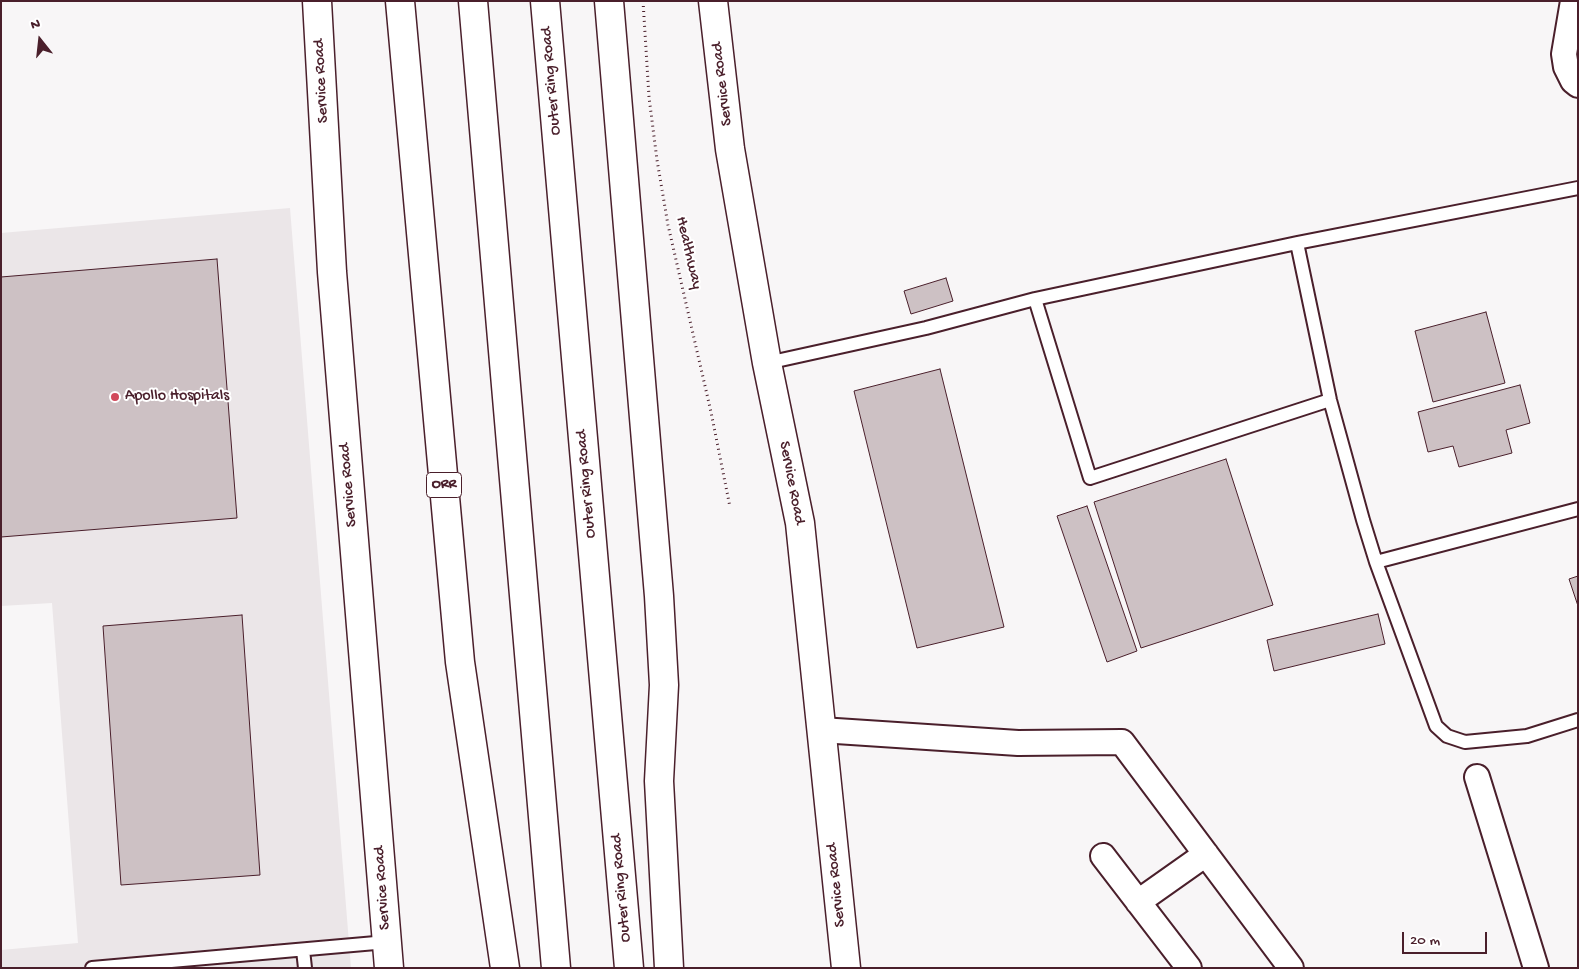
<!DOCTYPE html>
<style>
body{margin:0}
#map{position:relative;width:1579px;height:969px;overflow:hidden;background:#f8f6f7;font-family:"Gochi Hand",sans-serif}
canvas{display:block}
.frame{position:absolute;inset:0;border:2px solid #4a1f2b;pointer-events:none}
.north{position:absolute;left:15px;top:15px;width:50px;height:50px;-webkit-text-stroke:4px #fff;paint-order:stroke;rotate:344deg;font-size:14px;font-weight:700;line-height:20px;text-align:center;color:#4a1f2b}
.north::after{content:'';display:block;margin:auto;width:18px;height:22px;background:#4a1f2b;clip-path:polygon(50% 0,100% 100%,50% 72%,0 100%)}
.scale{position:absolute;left:1402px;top:932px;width:85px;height:22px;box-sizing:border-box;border:2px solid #4a1f2b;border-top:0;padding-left:6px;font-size:15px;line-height:18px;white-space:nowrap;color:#4a1f2b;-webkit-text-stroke:4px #fff;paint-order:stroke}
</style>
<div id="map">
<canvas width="1579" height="969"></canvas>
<div class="frame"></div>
<div class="north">N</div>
<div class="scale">20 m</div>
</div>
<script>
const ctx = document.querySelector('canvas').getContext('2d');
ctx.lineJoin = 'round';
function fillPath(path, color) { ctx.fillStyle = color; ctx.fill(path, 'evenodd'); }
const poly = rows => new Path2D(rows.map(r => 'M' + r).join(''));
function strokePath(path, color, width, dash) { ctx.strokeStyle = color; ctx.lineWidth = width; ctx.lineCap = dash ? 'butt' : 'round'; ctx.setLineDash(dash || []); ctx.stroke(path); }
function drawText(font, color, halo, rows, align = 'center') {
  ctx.font = font + ' "Gochi Hand",sans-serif'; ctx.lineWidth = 4; ctx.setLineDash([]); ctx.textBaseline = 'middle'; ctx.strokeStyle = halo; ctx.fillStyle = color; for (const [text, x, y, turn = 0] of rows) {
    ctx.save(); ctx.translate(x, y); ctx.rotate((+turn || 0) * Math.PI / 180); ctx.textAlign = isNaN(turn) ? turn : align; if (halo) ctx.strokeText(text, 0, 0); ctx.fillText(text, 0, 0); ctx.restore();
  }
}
fillPath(poly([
 [290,208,351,968,1,968,1,950,78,943,52,603,1,606,1,233]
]), '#ebe6e8');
const building = poly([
 [217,259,237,518,1,537,1,277,217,259],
 [946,278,953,301,911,314,904,291,946,278],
 [1486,312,1505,383,1433,402,1415,331,1486,312],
 [940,369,1004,627,917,648,854,391,940,369],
 [1520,385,1530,423,1506,430,1512,453,1459,467,1453,446,1428,452,1418,412,1520,385],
 [1226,459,1273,605,1141,648,1094,502,1226,459],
 [1087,506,1137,651,1107,662,1057,516,1087,506],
 [1578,576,1578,606,1569,579,1578,576],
 [1378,614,1385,644,1274,671,1267,640,1378,614],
 [242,615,260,875,121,885,103,626,242,615]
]);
fillPath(building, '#cdc1c4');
strokePath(building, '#4a1f2b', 1);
const lane = poly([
 [1297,243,1330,400,1363,520,1376,562,1578,509],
 [1035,299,1297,243,1578,188],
 [767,363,926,328,1035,299,1090,478,1330,400],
 [1376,562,1436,726,1447,736,1465,742,1527,736,1578,720],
 [303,950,305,968],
 [92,968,387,942]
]);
const street = poly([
 [1573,1,1564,54,1566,67,1573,81,1578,85],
 [821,730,1018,743,1122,742,1291,968],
 [1477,777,1536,968],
 [1103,856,1189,968],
 [1138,902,1206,854]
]);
const secondary = poly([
 [317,1,332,272,389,968],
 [713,1,730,149,767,363,800,523,846,968]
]);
const highway = poly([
 [400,1,460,662,505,968],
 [473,1,556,968],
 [545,1,629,968],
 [609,1,659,596,664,685,659,781,669,968]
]);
strokePath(lane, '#4a1f2b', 16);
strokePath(street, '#4a1f2b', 28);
strokePath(secondary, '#4a1f2b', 31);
strokePath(highway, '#4a1f2b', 31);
strokePath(poly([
 [643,1,649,97,657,160,668,225,711,412,730,507]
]), '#4a1f2b', 3, [1, 4]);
strokePath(lane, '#fff', 12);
strokePath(street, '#fff', 24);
strokePath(secondary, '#fff', 28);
strokePath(highway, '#fff', 28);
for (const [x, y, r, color] of [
 [115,397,5,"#d1495b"]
]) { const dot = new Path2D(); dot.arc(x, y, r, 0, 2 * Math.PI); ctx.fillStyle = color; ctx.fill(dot); strokePath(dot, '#fff', 2); }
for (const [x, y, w] of [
 [444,485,35]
]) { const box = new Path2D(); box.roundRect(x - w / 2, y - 12.5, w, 25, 4); ctx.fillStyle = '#fff'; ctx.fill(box); strokePath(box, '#4a1f2b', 1); }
drawText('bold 15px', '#4a1f2b', null, [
 ["ORR",444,485]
]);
drawText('16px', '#4a1f2b', '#fff', [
 ["Service Road",322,81,-93],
 ["Outer Ring Road",552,81,-95],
 ["Service Road",723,84,-97],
 ["Healthway",688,253,77],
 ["Service Road",791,483,79],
 ["Outer Ring Road",587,484,-95],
 ["Service Road",349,485,-95],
 ["Service Road",837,885,-96],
 ["Service Road",383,888,-94],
 ["Outer Ring Road",622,888,-95]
]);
drawText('16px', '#4a1f2b', '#fff', [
 ["Apollo Hospitals",125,397]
], 'left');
</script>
